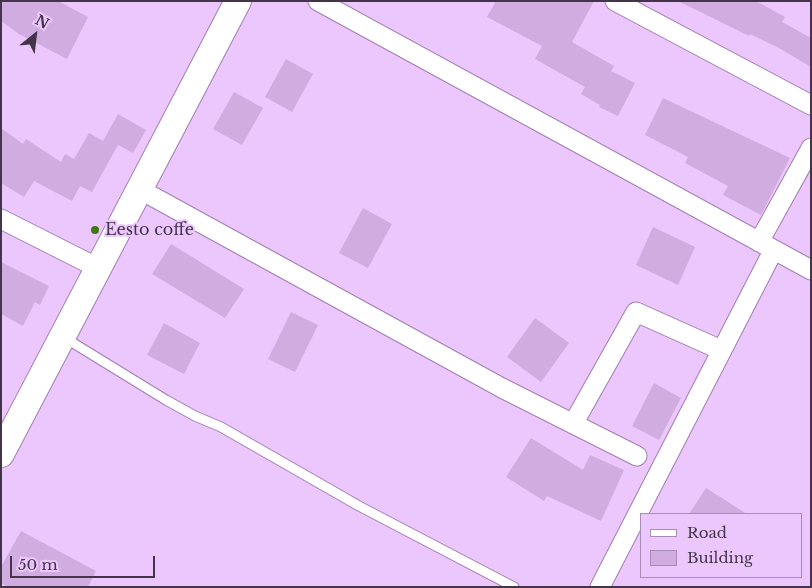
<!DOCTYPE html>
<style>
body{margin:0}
#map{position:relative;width:812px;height:588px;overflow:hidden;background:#ecc7fe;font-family:"Libre Baskerville",serif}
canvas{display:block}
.frame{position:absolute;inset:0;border:2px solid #43344a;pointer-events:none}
.legend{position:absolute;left:640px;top:513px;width:162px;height:65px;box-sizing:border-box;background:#ecc7fe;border:1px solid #a88cb6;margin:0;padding:6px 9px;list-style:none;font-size:15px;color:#43344a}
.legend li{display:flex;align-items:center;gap:10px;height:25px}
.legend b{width:25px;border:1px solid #a88cb6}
.north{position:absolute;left:10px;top:10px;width:50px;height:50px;-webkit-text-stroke:4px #ecc7fe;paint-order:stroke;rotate:29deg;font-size:14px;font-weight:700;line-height:20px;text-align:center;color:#43344a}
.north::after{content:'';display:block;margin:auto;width:18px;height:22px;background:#43344a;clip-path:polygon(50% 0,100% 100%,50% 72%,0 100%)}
.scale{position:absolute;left:10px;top:556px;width:145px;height:22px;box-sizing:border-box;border:2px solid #43344a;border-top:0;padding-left:6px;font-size:15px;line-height:18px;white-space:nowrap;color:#43344a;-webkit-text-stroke:4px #ecc7fe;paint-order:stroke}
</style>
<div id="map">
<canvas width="812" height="588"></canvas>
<div class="frame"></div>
<ul class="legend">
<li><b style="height:6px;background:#fff"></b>Road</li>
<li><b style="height:14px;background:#d0ace1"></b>Building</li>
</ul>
<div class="north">N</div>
<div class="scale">50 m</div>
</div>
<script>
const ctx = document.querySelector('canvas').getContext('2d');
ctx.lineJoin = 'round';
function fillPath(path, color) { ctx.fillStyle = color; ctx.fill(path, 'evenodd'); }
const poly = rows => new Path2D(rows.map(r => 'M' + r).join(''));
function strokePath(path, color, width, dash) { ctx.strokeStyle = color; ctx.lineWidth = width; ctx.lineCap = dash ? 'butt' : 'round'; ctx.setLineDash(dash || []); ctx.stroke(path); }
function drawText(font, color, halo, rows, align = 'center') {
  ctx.font = font + ' "Libre Baskerville",serif'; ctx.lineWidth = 4; ctx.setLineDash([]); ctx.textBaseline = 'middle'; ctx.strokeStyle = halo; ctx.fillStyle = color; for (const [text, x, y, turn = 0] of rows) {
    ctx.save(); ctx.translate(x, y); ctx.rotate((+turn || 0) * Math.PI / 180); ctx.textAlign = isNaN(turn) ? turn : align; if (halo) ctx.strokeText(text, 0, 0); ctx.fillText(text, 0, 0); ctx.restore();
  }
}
fillPath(poly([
 [1,1,58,1,88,17,67,59,19,34,1,21],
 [496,1,594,1,572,42,614,66,611,71,635,83,618,116,599,107,600,105,581,94,585,87,535,59,542,46,487,17],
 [678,1,756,1,785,17,782,22,811,38,811,67,779,48,750,34,749,36],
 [286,59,313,74,292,112,265,97],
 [234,92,263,108,242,145,213,129],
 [663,98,790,158,761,215,723,195,728,186,685,163,688,157,645,135],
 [118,114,146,130,133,153,118,145,92,192,80,186,72,201,34,181,24,197,1,183,1,128,23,144,26,139,61,162,65,154,74,159,89,133,103,141],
 [363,208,392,224,368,268,339,253],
 [653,227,695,247,678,285,636,265],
 [171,244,244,289,225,318,152,274],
 [1,262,49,286,40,305,35,302,23,326,1,314],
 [291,312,318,325,295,372,268,359],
 [535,318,569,343,541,382,507,357],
 [164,323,200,343,184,374,147,355],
 [654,383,681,398,659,440,632,426],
 [531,438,583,470,590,455,624,470,601,521,547,496,544,501,506,477],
 [706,488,747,514,689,514],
 [21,531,96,571,88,587,8,587,1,583,1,567]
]), '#d0ace1');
const lane = poly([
 [65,338,166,400,195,416,221,427,359,506,514,587]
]);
const street = poly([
 [318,1,811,270],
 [615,1,811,105],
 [139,189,502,388,637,456],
 [1,219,98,268],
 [759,242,811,148],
 [573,424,636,312,721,350],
 [600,587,773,251]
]);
const secondary = poly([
 [1,454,238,1]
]);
strokePath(lane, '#a07eb0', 11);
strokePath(street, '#a07eb0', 21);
strokePath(secondary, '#a07eb0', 28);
strokePath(lane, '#fff', 9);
strokePath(street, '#fff', 19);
strokePath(secondary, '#fff', 26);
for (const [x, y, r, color] of [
 [95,230,5,"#40780c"]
]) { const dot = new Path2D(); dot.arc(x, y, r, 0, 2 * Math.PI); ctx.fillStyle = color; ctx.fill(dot); strokePath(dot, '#ecc7fe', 2); }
drawText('16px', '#43344a', '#ecc7fe', [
 ["Eesto coffe",105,230]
], 'left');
</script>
